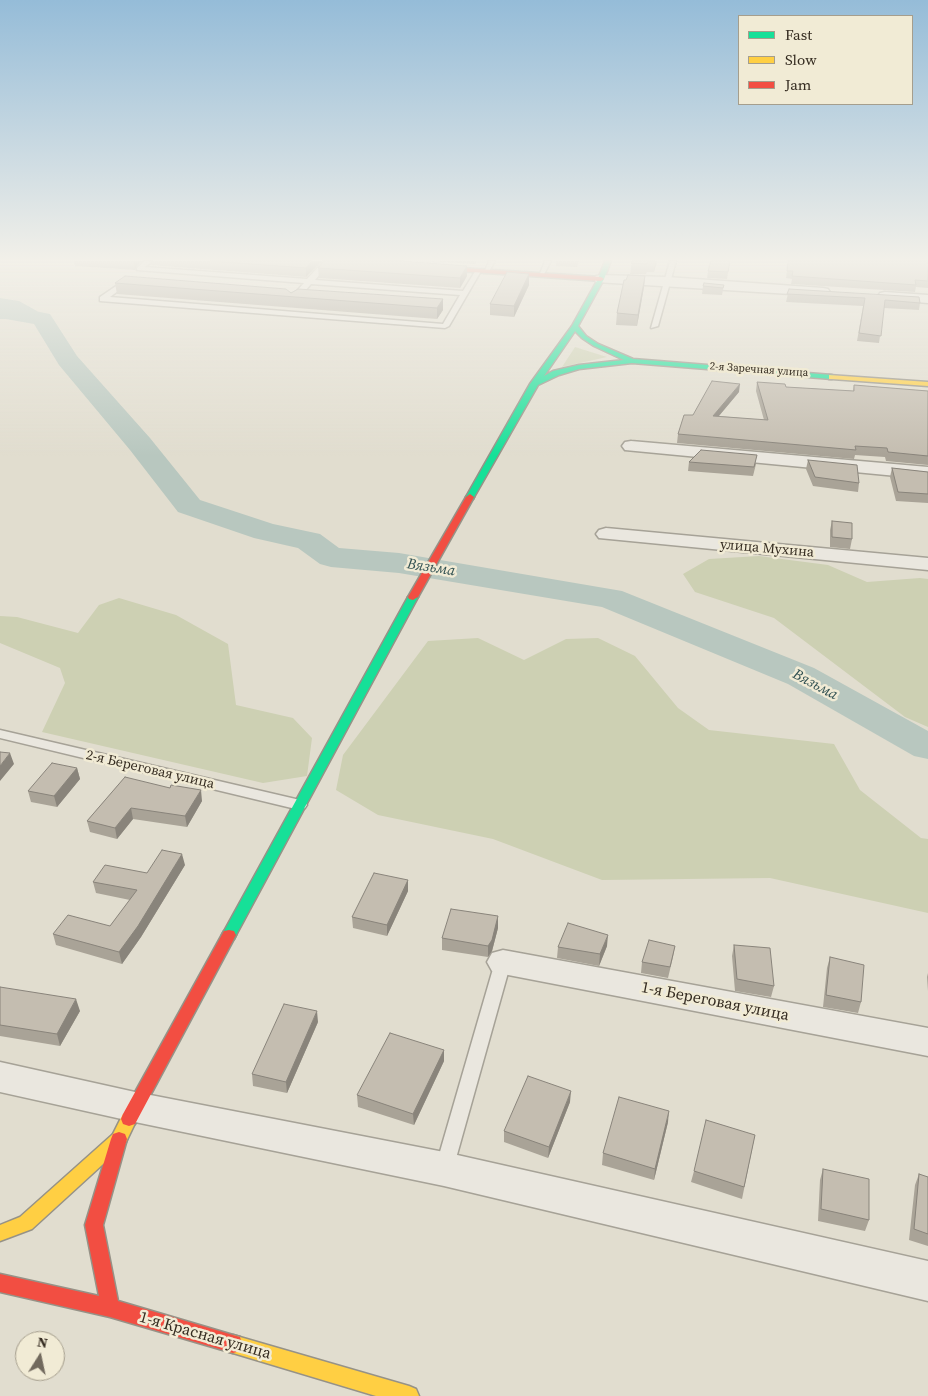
<!DOCTYPE html>
<meta charset="utf-8">
<style>
body{margin:0}
#map{position:relative;width:928px;height:1396px;overflow:hidden;background:#e1ddcf;font-family:"Source Serif 4",serif}
canvas{display:block}
.legend{position:absolute;left:738px;top:15px;width:175px;height:90px;box-sizing:border-box;background:#f1ebd5;border:1px solid #a59e8d;margin:0;padding:6px 9px;list-style:none;font-size:15px;color:#342b20}
.legend li{display:flex;align-items:center;gap:10px;height:25px}
.legend b{width:25px;border:1px solid #a59e8d}
.north{position:absolute;left:15px;top:1331px;width:50px;height:50px;box-sizing:border-box;background:#f1ebd5;border:1px solid #a59e8d;border-radius:50%;rotate:10deg;font-size:14px;font-weight:700;line-height:20px;text-align:center;color:#342b20}
.north::after{content:'';display:block;margin:auto;width:18px;height:22px;background:#71695d;clip-path:polygon(50% 0,100% 100%,50% 72%,0 100%)}
</style>
<div id="map">
<canvas width="928" height="1396"></canvas>
<ul class="legend">
<li><b style="height:6px;background:#16e098"></b>Fast</li>
<li><b style="height:6px;background:#ffcf43"></b>Slow</li>
<li><b style="height:6px;background:#f24e42"></b>Jam</li>
</ul>
<div class="north">N</div>
</div>
<script>
const ctx = document.querySelector('canvas').getContext('2d');
ctx.lineJoin = 'round';
function fillPath(path, color) { ctx.fillStyle = color; ctx.fill(path, 'evenodd'); }
const poly = rows => new Path2D(rows.map(r => 'M' + r).join(''));
function strokePath(path, color, width, dash) { ctx.strokeStyle = color; ctx.lineWidth = width; ctx.lineCap = dash ? 'butt' : 'round'; ctx.setLineDash(dash || []); ctx.stroke(path); }
function drawText(font, color, halo, rows, align = 'center') {
  ctx.font = font + ' "Source Serif 4",serif'; ctx.lineWidth = 5; ctx.setLineDash([]); ctx.textBaseline = 'middle'; ctx.strokeStyle = halo; ctx.fillStyle = color; for (const [text, x, y, turn = 0] of rows) {
    ctx.save(); ctx.translate(x, y); ctx.rotate((+turn || 0) * Math.PI / 180); ctx.textAlign = isNaN(turn) ? turn : align; if (halo) ctx.strokeText(text, 0, 0); ctx.fillText(text, 0, 0); ctx.restore();
  }
}
fillPath(poly([
 [575,347,607,357,562,367],
 [759,556,828,565,867,582,920,578,928,579,928,727,905,717,774,618,695,592,683,574,709,559],
 [119,598,176,615,228,644,236,705,293,718,312,738,307,776,263,783,42,732,65,683,60,668,0,643,0,616,17,617,78,633,99,605],
 [478,638,524,660,566,639,598,638,635,656,678,708,709,730,834,744,860,790,921,838,928,839,928,913,770,878,602,880,493,839,378,815,336,790,343,755,428,641]
]), '#cdd0b3');
fillPath(poly([
 [0,298,19,301,37,311,42,319,0,319]
]), '#b8c7bf');
fillPath(poly([
 [0,304,50,314,77,356,150,438,200,500,273,524,320,534,339,548,399,553,622,591,814,668,928,731,928,759,914,756,788,684,602,607,399,573,331,567,320,564,298,548,254,538,178,512,130,450,59,365,34,324,0,318,0,304]
]), '#b8c7bf');
const lane = poly([
 [145,261,152,261,145,267,307,279,324,261,331,261,315,280,463,291,476,270,481,271,449,326,445,328,100,301,100,297,122,282,129,281,131,282,131,284,126,285,110,297,443,324,460,295,311,284,299,298,286,298,286,294,294,294,304,283,137,270,137,268,145,261],
 [489,261,495,261,488,273,484,273,489,261],
 [545,261,551,261,543,276,539,276,545,261],
 [670,261,676,261,658,326,651,328,670,261],
 [0,730,300,800,305,802,307,805,305,808,300,810,0,738,0,730],
 [503,956,509,958,511,962,453,1169,451,1175,444,1177,437,1175,435,1169,495,962,497,958,503,956]
]);
const street = poly([
 [601,275,667,277,823,288,828,289,830,292,828,295,823,296,596,282,594,279,596,276,601,275],
 [885,292,928,295,928,303,880,299,878,296,880,293,885,292],
 [631,441,928,467,928,479,625,450,622,446,625,442,631,441],
 [606,528,928,558,928,570,599,538,596,534,599,530,606,528],
 [503,950,928,1028,928,1056,503,974,492,971,487,962,492,953,503,950],
 [0,1062,135,1092,444,1152,928,1261,928,1301,444,1186,135,1122,0,1092,0,1062]
]);
const fast = poly([
 [605,261,611,261,604,279,578,326,586,336,598,344,633,359,832,375,836,377,832,379,632,363,579,369,559,375,538,385,474,497,473,499,467,499,466,497,530,384,572,326,598,279,605,261],
 [575,331,582,338,594,346,624,360,579,365,553,371,544,376,575,331],
 [413,594,418,597,236,935,234,939,229,940,224,939,222,935,408,597,413,594]
]);
const slow = poly([
 [829,375,928,382,928,386,832,379,829,379,829,375],
 [129,1112,135,1114,137,1119,125,1144,32,1229,0,1241,0,1225,20,1217,113,1134,123,1114,129,1112],
 [233,1335,409,1386,416,1389,419,1396,376,1396,233,1353,226,1351,224,1344,226,1337,233,1335]
]);
const jam = poly([
 [431,266,601,277,604,279,601,281,429,269,428,268,431,266],
 [470,494,474,497,418,597,413,600,409,599,408,597,466,497,470,494],
 [229,930,234,931,236,935,135,1124,129,1126,123,1124,121,1119,123,1114,224,931,229,930],
 [119,1132,125,1134,127,1139,103,1225,118,1301,233,1335,240,1337,242,1344,240,1351,233,1353,110,1317,0,1292,0,1274,99,1296,85,1225,111,1139,113,1134,119,1132]
]);
strokePath(lane, '#a6a297', 3);
strokePath(street, '#a6a297', 3);
strokePath(fast, '#969287', 3);
strokePath(slow, '#969287', 3);
strokePath(jam, '#969287', 3);
fillPath(lane, '#eae7df');
fillPath(street, '#eae7df');
fillPath(fast, '#16e098');
fillPath(slow, '#ffcf43');
fillPath(jam, '#f24e42');
fillPath(poly([
 [74,261,142,261,136,267,135,270,75,266],
 [149,261,322,261,306,277,150,265],
 [428,261,477,261,475,264],
 [556,261,579,261,577,267,556,266],
 [632,261,657,261,654,272,647,272,646,274,630,274],
 [730,261,727,279,707,278,708,271],
 [788,261,928,261,928,288,916,287,915,292,791,284,792,279,786,278],
 [318,268,467,276,460,288,319,278],
 [529,274,529,285,514,317,490,315,490,304],
 [645,276,644,287,637,326,616,325,617,313],
 [115,283,291,293,443,299,443,310,437,319,117,294],
 [724,285,722,295,702,294,703,286],
 [789,289,920,303,919,310,884,308,879,343,857,341,863,306,786,302],
 [757,382,786,387,853,391,854,385,928,391,928,465,886,461,885,457,855,455,854,459,677,443,678,434,693,415,739,392,719,416,764,420,756,391],
 [808,460,859,483,858,492,813,486,806,469],
 [689,462,756,464,753,476,688,471],
 [892,468,928,472,928,503,896,501,890,477],
 [832,521,852,539,850,549,830,547,830,530],
 [77,768,80,779,57,807,31,802,28,791],
 [125,777,202,801,187,827,133,819,117,839,90,832,87,821],
 [185,865,141,937,122,964,56,945,53,934,110,926,130,900,96,893,93,882,147,873],
 [408,880,408,891,387,936,353,928,352,917],
 [498,928,492,951,488,957,442,950,442,938],
 [734,945,774,986,771,997,735,991,732,956],
 [607,946,599,966,557,958,558,947],
 [675,946,673,957,668,978,641,973,642,962],
 [830,957,861,1002,858,1013,823,1007,827,968],
 [928,973,928,991,927,977],
 [0,987,80,1011,60,1046,0,1036],
 [318,1022,287,1093,253,1086,252,1074],
 [444,1050,444,1061,414,1125,358,1107,357,1095],
 [570,1102,548,1158,504,1142,504,1131],
 [668,1122,654,1180,602,1165,603,1153],
 [755,1135,742,1199,691,1182,694,1171],
 [823,1169,869,1220,865,1231,818,1221,820,1180],
 [919,1174,928,1177,928,1246,909,1240,915,1185]
]), '#a9a397');
fillPath(poly([
 [134,261,142,261,136,267,135,270],
 [312,261,322,261,306,277,306,268],
 [655,261,657,261,654,272,655,262],
 [467,266,467,276,460,288,460,278],
 [529,274,529,285,514,317,514,306],
 [645,276,644,287,637,326,638,315],
 [443,299,443,310,437,319,437,308],
 [740,384,739,392,712,424,713,416],
 [10,753,14,764,0,781,0,766],
 [77,768,80,779,57,807,54,796],
 [201,790,202,801,187,827,185,816],
 [131,808,133,819,117,839,115,828],
 [182,854,185,865,141,937,122,964,119,952],
 [408,880,408,891,387,936,387,925],
 [498,916,498,928,492,951,488,957,488,946],
 [608,935,607,946,599,966,600,954],
 [76,999,80,1011,60,1046,57,1034],
 [317,1011,318,1022,287,1093,286,1082],
 [444,1050,444,1061,414,1125,413,1114],
 [571,1091,570,1102,548,1158,549,1147],
 [669,1111,668,1122,654,1180,655,1169]
]), '#89847b');
const building = poly([
 [211,261,312,261,306,268,211,261],
 [324,261,402,261,467,266,460,278,318,268,324,261],
 [632,261,655,261,648,261,647,264,631,263,632,261],
 [711,261,730,261,728,272,708,271,711,261],
 [788,261,928,261,928,281,915,280,916,285,792,276,793,271,787,271,788,261],
 [507,272,529,274,514,306,490,304,507,272],
 [628,275,645,276,638,315,617,313,624,280,626,280,628,275],
 [125,276,286,289,291,293,298,289,443,299,437,308,115,283,125,276],
 [704,283,724,285,723,288,703,286,704,283],
 [789,289,919,297,920,303,885,300,881,336,859,333,865,298,787,294,789,289],
 [712,381,740,384,713,416,768,420,757,382,785,384,786,387,854,391,854,385,928,391,928,456,888,452,887,448,855,446,856,450,678,434,684,415,693,415,712,381],
 [701,450,757,455,754,467,689,462,701,450],
 [808,460,857,465,859,483,815,477,808,460],
 [892,468,928,472,928,494,898,492,892,468],
 [832,521,852,523,852,539,832,537,832,521],
 [0,752,10,753,0,766,0,752],
 [52,763,77,768,54,796,28,791,52,763],
 [125,777,170,788,171,785,201,790,185,816,131,808,115,828,87,821,125,777],
 [162,850,182,854,138,926,119,952,53,934,68,915,110,926,137,890,93,882,105,865,147,873,162,850],
 [374,873,408,880,387,925,352,917,374,873],
 [451,909,498,916,492,940,488,946,442,938,451,909],
 [568,923,608,935,600,954,558,947,568,923],
 [649,940,675,946,670,967,642,962,649,940],
 [734,945,770,948,774,986,737,979,734,945],
 [830,957,864,965,861,1002,826,995,830,957],
 [0,987,76,999,57,1034,0,1025,0,987],
 [284,1004,317,1011,286,1082,252,1074,284,1004],
 [390,1033,444,1050,413,1114,357,1095,390,1033],
 [528,1076,571,1091,549,1147,504,1131,528,1076],
 [619,1097,669,1111,655,1169,603,1153,619,1097],
 [706,1120,755,1135,744,1187,694,1171,706,1120],
 [823,1169,869,1179,869,1220,821,1209,823,1169],
 [919,1174,928,1177,928,1234,914,1229,919,1174]
]);
fillPath(building, '#c4bdb0');
strokePath(building, '#89847b', 1);
const sky = ctx.createLinearGradient(0, 0, 0, 456);
sky.addColorStop(0, '#95bcd8');
sky.addColorStop(0.57, '#f2f0e9');
sky.addColorStop(1, '#f2f0e900');
ctx.fillStyle = sky;
ctx.fillRect(0, 0, 928, 456);
drawText('11px', '#342b20', '#f1ebd5', [
 ["2-я Заречная улица",759,370,4]
]);
drawText('14px', '#342b20', '#f1ebd5', [
 ["улица Мухина",767,549,5],
 ["2-я Береговая улица",150,770,13]
]);
drawText('italic 15px', '#315152', '#f1ebd5', [
 ["Вязьма",431,568,9],
 ["Вязьма",815,685,28]
]);
drawText('16px', '#342b20', '#f1ebd5', [
 ["1-я Береговая улица",715,1002,11],
 ["1-я Красная улица",205,1336,16]
]);
</script>
